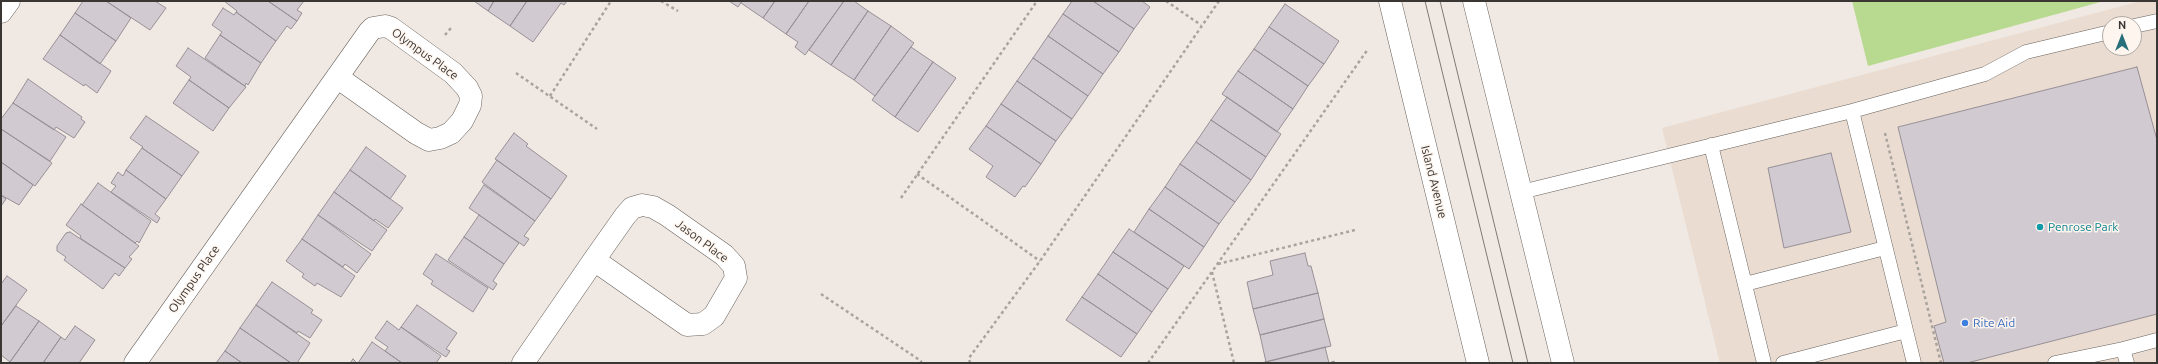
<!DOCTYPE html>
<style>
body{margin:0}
#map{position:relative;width:2158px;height:364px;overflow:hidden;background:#f0e8e2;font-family:Ubuntu,sans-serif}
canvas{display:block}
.frame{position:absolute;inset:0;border:2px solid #393633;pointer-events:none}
.north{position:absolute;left:2102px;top:16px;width:40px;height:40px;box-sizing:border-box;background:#fef5ef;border:1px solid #afa9a4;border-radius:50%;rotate:0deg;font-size:11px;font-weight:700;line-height:16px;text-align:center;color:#393633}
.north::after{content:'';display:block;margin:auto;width:14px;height:18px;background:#286f7c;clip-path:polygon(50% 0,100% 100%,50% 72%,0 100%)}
</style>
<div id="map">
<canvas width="2158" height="364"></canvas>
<div class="frame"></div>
<div class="north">N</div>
</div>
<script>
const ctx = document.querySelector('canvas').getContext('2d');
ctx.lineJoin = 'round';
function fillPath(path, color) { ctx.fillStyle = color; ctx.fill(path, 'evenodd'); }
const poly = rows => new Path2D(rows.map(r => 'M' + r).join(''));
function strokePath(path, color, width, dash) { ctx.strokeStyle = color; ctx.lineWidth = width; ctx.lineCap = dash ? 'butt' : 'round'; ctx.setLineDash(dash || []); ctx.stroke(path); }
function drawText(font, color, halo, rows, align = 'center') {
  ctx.font = font + ' Ubuntu,sans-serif'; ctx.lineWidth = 3; ctx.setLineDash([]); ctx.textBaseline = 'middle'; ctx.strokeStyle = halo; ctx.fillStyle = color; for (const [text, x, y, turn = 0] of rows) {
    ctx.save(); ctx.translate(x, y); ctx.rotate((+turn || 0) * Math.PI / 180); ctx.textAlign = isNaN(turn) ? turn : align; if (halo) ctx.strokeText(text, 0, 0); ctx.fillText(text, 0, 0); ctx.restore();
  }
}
fillPath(poly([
 [2141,1,2157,1,2157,363,1720,363,1662,128],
 [2110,24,2134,24,2134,48,2110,48]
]), '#eadcd1');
fillPath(poly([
 [1852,1,2104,1,1868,66]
]), '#b8da90');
const building = poly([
 [83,1,106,1,131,18,116,41,75,13,83,1],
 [106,1,155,1,166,8,150,30,106,1],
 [224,1,268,1,297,21,291,29,287,26,276,41,236,12,237,11,224,1],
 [268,1,304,1,297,10,302,13,297,21,268,1],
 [474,1,494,1,488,11,474,1],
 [494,1,527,1,510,26,488,11,494,1],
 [527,1,567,1,564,5,561,3,533,42,510,26,527,1],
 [729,1,742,1,738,7,729,1],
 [742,1,775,1,763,18,741,3,742,1],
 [775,1,809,1,786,34,763,18,775,1],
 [809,1,844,1,805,55,795,47,798,42,786,34,809,1],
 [844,1,854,1,868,11,831,65,809,50,844,1],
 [1072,1,1093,1,1134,29,1119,52,1063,14,1072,1],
 [1093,1,1142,1,1150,7,1134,29,1093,1],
 [1285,4,1339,41,1324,64,1269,27,1285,4],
 [223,8,234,15,236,12,276,41,261,63,220,35,222,32,212,25,223,8],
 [868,11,891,26,854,80,831,65,868,11],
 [75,13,116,41,100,64,60,35,75,13],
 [1063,14,1119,52,1103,74,1048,36,1063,14],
 [891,26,914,43,875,96,854,80,891,26],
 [1269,27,1324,64,1308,86,1254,49,1269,27],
 [60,35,111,71,97,93,85,84,84,86,43,59,60,35],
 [220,35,261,63,248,85,246,83,245,86,205,58,220,35],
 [1048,36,1103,74,1088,96,1033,58,1048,36],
 [911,47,933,62,895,117,872,100,911,47],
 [188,48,246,87,229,108,189,80,191,77,176,66,188,48],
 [1254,49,1308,86,1293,109,1238,71,1254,49],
 [1033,58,1088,96,1072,119,1017,81,1033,58],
 [933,62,956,78,918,132,895,117,933,62],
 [2137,67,2157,140,2157,314,1967,363,1944,363,1934,326,1946,322,1898,127,2137,67],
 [1238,71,1293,109,1277,132,1222,94,1238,71],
 [28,79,82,117,81,119,85,122,74,138,56,127,54,130,13,103,28,79],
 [189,80,229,108,213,131,173,103,189,80],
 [1017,81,1072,119,1056,141,1001,104,1017,81],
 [1227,97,1281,134,1266,157,1211,120,1227,97],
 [13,103,66,137,50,161,1,129,1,119,13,103],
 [1001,104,1056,141,1041,164,986,126,1001,104],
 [146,116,199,152,182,176,142,148,143,147,130,138,146,116],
 [1211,120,1266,157,1251,180,1196,142,1211,120],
 [986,126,1041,164,1025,187,1023,186,1015,197,986,177,993,166,969,149,986,126],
 [1,129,52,163,35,186,1,162,1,129],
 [514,133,528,144,526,146,567,176,551,199,495,159,514,133],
 [1196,142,1251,180,1235,202,1180,164,1196,142],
 [366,147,406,176,390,199,350,170,366,147],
 [142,148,182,176,166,199,126,170,142,148],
 [1831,153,1851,232,1784,248,1768,168,1831,153],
 [497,160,551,199,535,221,482,182,497,160],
 [1,162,33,185,19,205,1,195,1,162],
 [1180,164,1235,202,1219,224,1165,187,1180,164],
 [126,170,166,199,155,214,160,218,157,223,111,192,116,186,111,183,118,172,123,176,126,170],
 [350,170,403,208,388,228,375,219,374,221,334,192,350,170],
 [98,183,151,221,139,243,137,241,135,243,82,205,98,183],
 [484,185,535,221,524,236,529,239,524,246,469,208,484,185],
 [1165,187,1219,224,1204,247,1149,209,1165,187],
 [334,192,387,230,372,251,318,215,334,192],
 [1,195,6,199,1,206,1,195],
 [81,204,139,246,129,257,132,259,125,268,80,238,81,236,66,225,81,204],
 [1149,209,1204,247,1189,269,1134,232,1149,209],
 [318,215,371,254,357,273,345,264,343,267,302,239,318,215],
 [479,215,519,243,504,264,464,237,479,215],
 [1129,229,1184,266,1168,289,1113,252,1129,229],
 [70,232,125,268,119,276,115,273,103,289,64,260,66,257,57,251,57,246,66,233,70,232],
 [464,237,504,264,493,281,497,284,493,290,448,260,464,237],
 [302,239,355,276,341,297,317,283,315,286,302,277,304,274,286,261,302,239],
 [1113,252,1168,289,1152,312,1098,274,1113,252],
 [1305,253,1308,266,1311,266,1318,293,1253,309,1247,282,1273,275,1270,261,1305,253],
 [436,254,488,288,473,312,431,284,433,281,423,274,436,254],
 [1098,274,1152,312,1137,334,1082,297,1098,274],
 [7,276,27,290,1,326,1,284,7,276],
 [272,282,313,310,311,313,322,320,310,338,298,331,297,333,256,305,272,282],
 [1318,293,1324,319,1260,335,1253,309,1318,293],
 [1082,297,1137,334,1121,357,1066,320,1082,297],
 [256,305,310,343,297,363,291,363,240,328,256,305],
 [417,305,457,333,446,349,450,351,446,357,401,327,417,305],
 [16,306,39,321,10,362,1,355,1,326,16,306],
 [1324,319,1331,346,1266,362,1260,335,1324,319],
 [39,321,61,337,43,363,12,363,10,362,39,321],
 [387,321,399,330,401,327,441,356,436,363,402,363,385,351,388,347,375,338,387,321],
 [75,326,95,340,79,363,43,363,61,337,65,340,75,326],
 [240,328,291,363,242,363,225,351,240,328],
 [372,342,385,351,402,363,358,363,372,342],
 [1325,347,1329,363,1334,361,1335,363,1261,363,1325,347],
 [225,351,242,363,216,363,225,351],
 [353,359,357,363,358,363,350,363,353,359]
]);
fillPath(building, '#d1cad0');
strokePath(building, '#979096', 1);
const lane = poly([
 [2134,26,2157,21],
 [1852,111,1985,74,2026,52,2110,32],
 [1711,145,1764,363],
 [1521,192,1852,111,1914,363],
 [1745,284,1885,248],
 [2123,349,2157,340],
 [1783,363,1906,331],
 [2055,363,2123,349,2127,363]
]);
const street = poly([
 [1,12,9,1],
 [135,363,369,32,373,28,385,26,391,28,453,73,467,88,471,96,470,105,462,121,451,133,440,138,429,140,416,133,337,77],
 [523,363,594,260,625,216,632,208,642,205,653,207,667,215,724,255,734,266,736,278,714,316,703,324,687,325,594,260]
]);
const primary = poly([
 [1390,1,1478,363],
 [1474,1,1563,363]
]);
strokePath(lane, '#6a635e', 15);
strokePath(street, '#6a635e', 23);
strokePath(primary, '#6a635e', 23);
strokePath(poly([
 [661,1,678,11],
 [1166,1,1201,25],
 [445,35,451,28],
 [516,73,597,129],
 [550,96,611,1],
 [1885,133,1941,363],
 [917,174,1040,261],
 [901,198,1037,1],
 [1218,264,1355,230],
 [1212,272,1234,363],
 [821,294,921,361,921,363],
 [970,363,969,358,1040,261,1219,1],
 [1148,363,1368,49]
]), '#a9a39e', 2.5, [3, 3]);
strokePath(lane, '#fff', 14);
strokePath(street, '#fff', 22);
strokePath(primary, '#fff', 22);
strokePath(poly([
 [1425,1,1513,363],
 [1440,1,1528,363]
]), '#7e7975', 1);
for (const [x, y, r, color] of [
 [2040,227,4,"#0f9aa8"],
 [1965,323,4,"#3f7fe0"]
]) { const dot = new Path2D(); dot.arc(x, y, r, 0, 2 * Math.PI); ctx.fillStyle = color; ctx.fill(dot); strokePath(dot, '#fef5ef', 1.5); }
drawText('12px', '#393633', '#fef5ef', [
 ["Olympus Place",425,54,36],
 ["Island Avenue",1434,182,76],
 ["Jason Place",702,241,37],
 ["Olympus Place",194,279,-55]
]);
drawText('12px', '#0d838f', '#fef5ef', [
 ["Penrose Park",2048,227]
], 'left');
drawText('12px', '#366cbe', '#fef5ef', [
 ["Rite Aid",1973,323]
], 'left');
</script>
